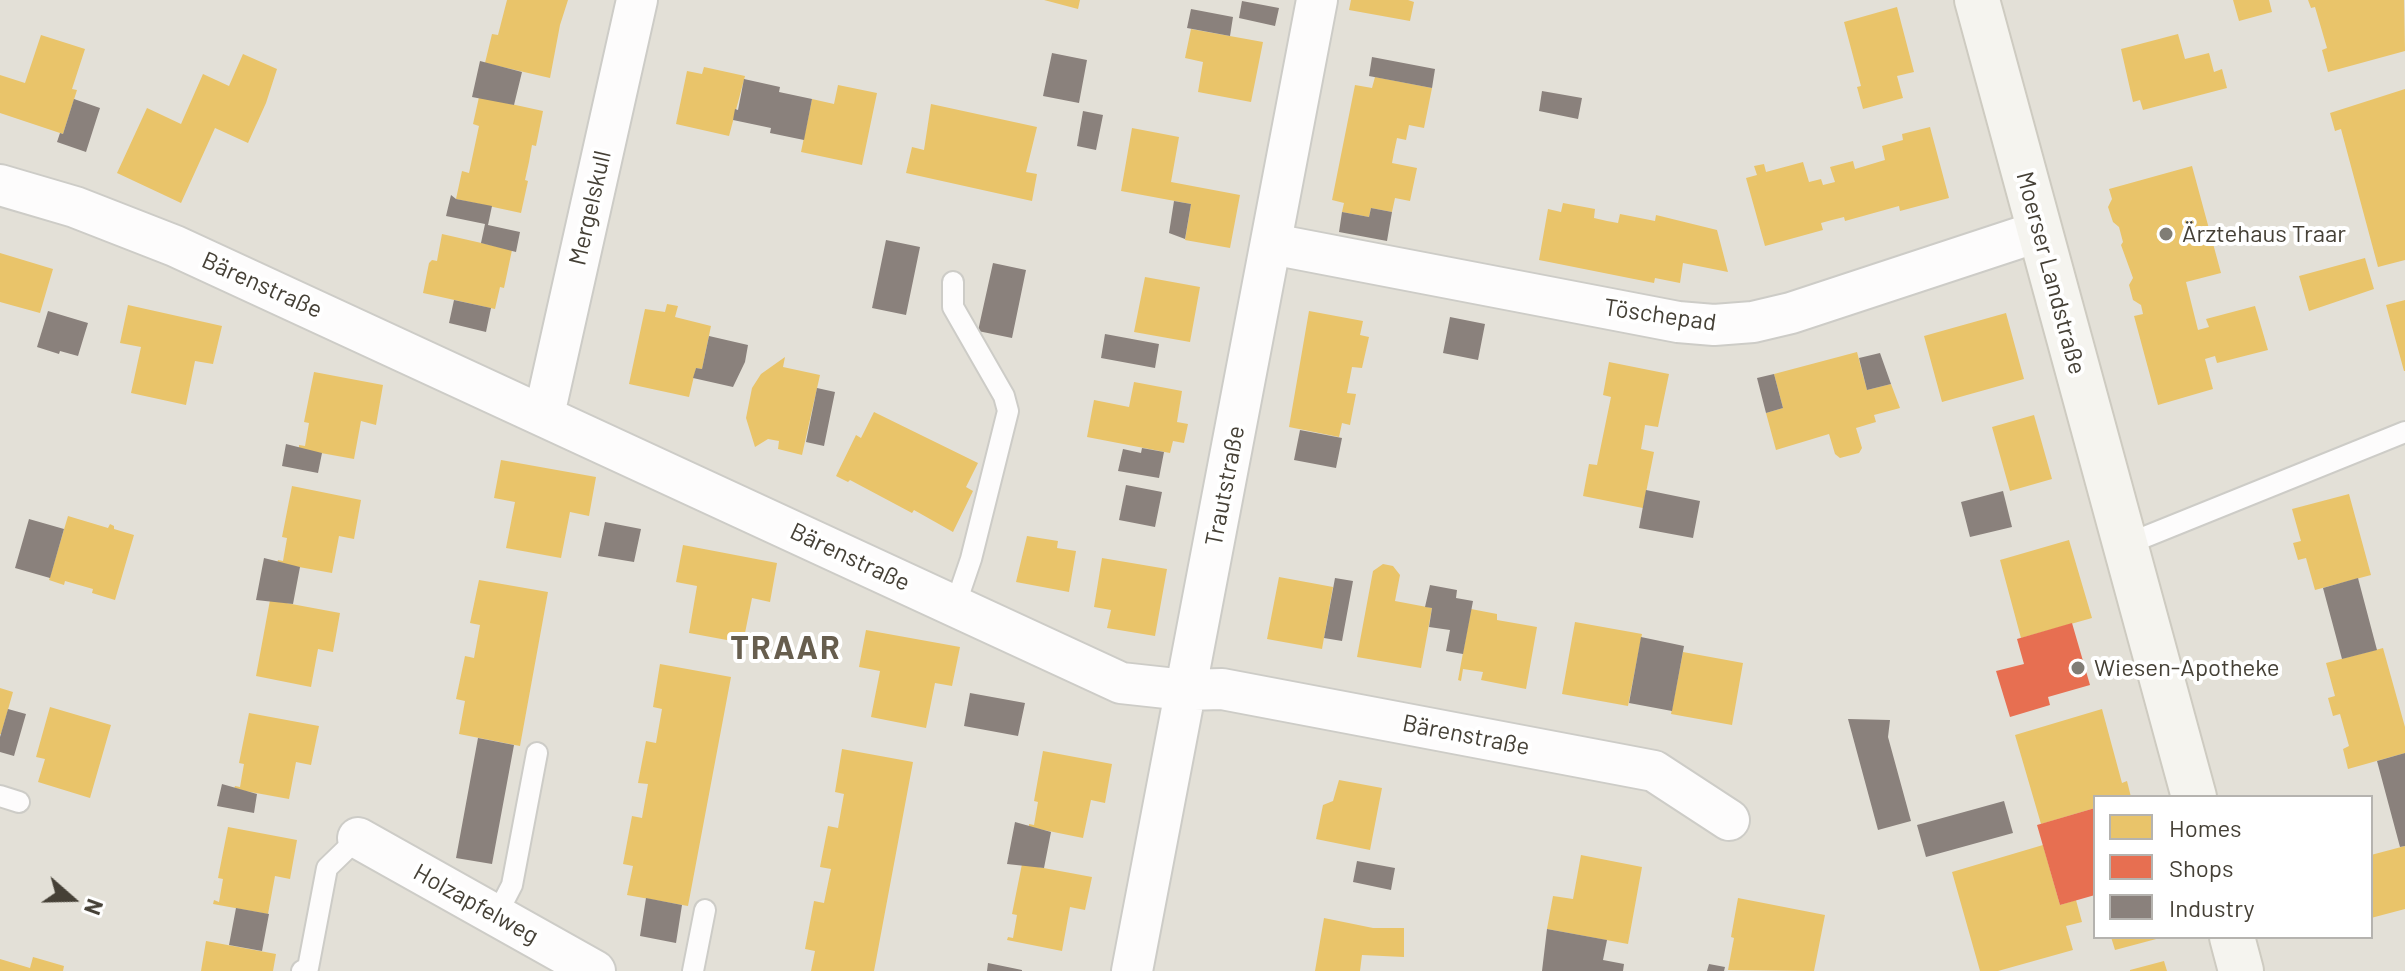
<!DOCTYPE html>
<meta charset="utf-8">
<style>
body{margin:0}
#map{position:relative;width:2405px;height:971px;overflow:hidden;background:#efeeea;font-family:Barlow,sans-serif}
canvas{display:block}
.legend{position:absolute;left:2093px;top:795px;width:280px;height:144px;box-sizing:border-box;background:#fff;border:2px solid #b5b3af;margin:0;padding:10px 14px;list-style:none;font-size:24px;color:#454036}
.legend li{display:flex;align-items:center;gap:16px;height:40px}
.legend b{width:40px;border:2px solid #b5b3af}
.north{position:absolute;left:32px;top:859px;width:80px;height:80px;-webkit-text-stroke:6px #fff;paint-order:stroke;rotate:110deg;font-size:22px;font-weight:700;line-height:32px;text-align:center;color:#454036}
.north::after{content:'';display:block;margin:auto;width:28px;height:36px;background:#454036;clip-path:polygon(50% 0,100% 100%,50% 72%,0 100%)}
</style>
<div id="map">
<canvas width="2405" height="971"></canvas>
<ul class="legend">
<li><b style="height:22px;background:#e9c46a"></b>Homes</li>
<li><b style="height:22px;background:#e76f51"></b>Shops</li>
<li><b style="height:22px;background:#8a817c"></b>Industry</li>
</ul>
<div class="north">N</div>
</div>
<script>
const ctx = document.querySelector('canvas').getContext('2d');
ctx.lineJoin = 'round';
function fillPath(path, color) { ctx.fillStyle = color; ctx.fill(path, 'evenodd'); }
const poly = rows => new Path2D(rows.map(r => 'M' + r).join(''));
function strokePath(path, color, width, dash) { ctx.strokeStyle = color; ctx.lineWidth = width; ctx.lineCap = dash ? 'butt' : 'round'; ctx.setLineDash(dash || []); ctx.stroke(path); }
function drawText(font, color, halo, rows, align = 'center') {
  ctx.font = font + ' Barlow,sans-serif'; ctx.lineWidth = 8; ctx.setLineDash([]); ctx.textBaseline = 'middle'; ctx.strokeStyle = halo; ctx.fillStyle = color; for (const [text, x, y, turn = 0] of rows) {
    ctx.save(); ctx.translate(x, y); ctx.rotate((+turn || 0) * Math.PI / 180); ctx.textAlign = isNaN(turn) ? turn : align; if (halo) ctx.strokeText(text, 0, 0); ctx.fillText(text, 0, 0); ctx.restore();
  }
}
fillPath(poly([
 [0,0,2405,0,2405,971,0,971],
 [2095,797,2371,797,2371,937,2095,937]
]), '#e3e0d7');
fillPath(poly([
 [507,0,568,0,560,25,550,78,485,63,492,34,498,35],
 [1044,0,1080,0,1078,9],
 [1351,0,1408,0,1414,2,1410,21,1349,10],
 [2233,0,2269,0,2272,12,2239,21],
 [2308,0,2404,0,2405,51,2328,72,2322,50,2327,48,2315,7,2311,8],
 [1897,7,1914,72,1897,76,1903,98,1863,109,1857,87,1861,86,1844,22],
 [1191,29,1263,42,1251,102,1198,92,1203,62,1185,58],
 [2178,34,2185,59,2209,53,2214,72,2222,69,2227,88,2143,110,2140,100,2133,102,2121,49],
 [41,35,85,49,72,89,77,90,63,134,0,113,0,75,25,83],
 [243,54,277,69,266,103,248,143,215,128,181,203,117,173,147,108,181,124,203,74,229,86],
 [704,67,745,76,729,136,676,124,687,71,702,74],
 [1375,77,1432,88,1424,128,1409,125,1406,140,1397,138,1394,152,1392,163,1417,168,1410,201,1395,198,1392,212,1371,208,1369,217,1342,212,1344,203,1332,200,1355,85,1372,88],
 [838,85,877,93,862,165,801,152,812,99,834,104],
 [2405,89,2405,260,2378,267,2341,129,2335,131,2330,113],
 [479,97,543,111,536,146,532,145,529,162,525,180,528,181,521,213,456,199,462,171,469,173,479,126,473,124],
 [931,104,1037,127,1026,172,1037,174,1032,201,906,173,912,147,924,150],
 [1930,127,1949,198,1900,211,1899,206,1845,221,1844,217,1832,220,1821,223,1823,230,1765,246,1746,178,1757,175,1754,166,1764,164,1766,172,1803,162,1809,182,1821,179,1823,185,1835,182,1830,167,1853,161,1855,169,1885,160,1882,146,1903,140,1902,134],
 [1132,128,1179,137,1171,182,1240,195,1230,248,1185,240,1191,204,1121,191],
 [2192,166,2221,273,2186,282,2198,330,2209,327,2206,319,2255,306,2268,350,2217,363,2215,356,2205,359,2213,389,2158,405,2134,316,2143,314,2141,305,2133,300,2129,285,2133,278,2121,245,2123,242,2119,227,2113,222,2108,207,2112,199,2109,189],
 [1563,203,1595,209,1594,218,1607,221,1618,223,1620,214,1655,221,1656,215,1717,230,1728,272,1683,263,1680,283,1655,278,1654,283,1539,260,1548,209,1561,212],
 [442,234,512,250,504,288,500,287,495,309,423,293,429,263,432,260,437,261],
 [0,253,53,269,40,313,0,302],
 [2365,258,2374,289,2309,311,2299,276],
 [1145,277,1200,287,1190,342,1134,332],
 [2405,300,2405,371,2404,371,2386,305],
 [667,304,678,306,675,317,711,326,702,369,696,368,689,397,629,384,645,309,665,312],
 [128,305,222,326,213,364,195,361,186,405,131,393,141,347,120,343],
 [1309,311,1363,321,1360,335,1369,337,1362,368,1352,367,1347,393,1356,394,1350,425,1342,423,1339,437,1289,427],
 [2006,313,2024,379,1942,402,1924,336],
 [1857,352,1867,390,1891,384,1900,408,1874,415,1876,422,1856,428,1862,448,1859,453,1840,458,1835,454,1829,434,1776,450,1766,413,1783,408,1774,374],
 [785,357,783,367,820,375,802,455,778,449,779,441,768,439,755,447,746,418,752,388,761,374],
 [1609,362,1669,374,1658,427,1645,425,1643,438,1641,449,1654,452,1643,508,1583,496,1589,464,1597,465,1611,397,1603,395],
 [314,372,383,385,376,425,361,421,354,459,299,449,299,445,305,446,309,423,304,422],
 [1134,382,1182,391,1177,422,1188,424,1184,443,1173,441,1170,453,1087,437,1094,400,1129,407],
 [874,412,978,463,966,487,973,491,953,532,914,510,912,513,850,480,848,482,836,476,856,435,861,438],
 [2034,415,2052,479,2010,491,1992,427],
 [501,460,596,477,589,516,570,512,561,558,506,548,515,502,494,498],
 [292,486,361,500,354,539,339,536,332,573,277,563,278,560,283,561,287,538,282,537],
 [2349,494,2371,575,2315,590,2306,558,2298,560,2293,543,2301,541,2292,509],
 [68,516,108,528,110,524,114,526,114,529,134,535,115,600,92,593,93,589,65,581,64,585,49,580],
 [1027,536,1058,541,1057,548,1076,551,1069,592,1016,582],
 [2069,540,2092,618,2021,638,2000,560],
 [683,545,777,563,770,602,752,598,743,643,689,633,697,586,676,582],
 [1102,558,1167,569,1155,636,1107,628,1111,610,1094,607],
 [1383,564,1393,566,1400,575,1395,601,1432,608,1421,668,1357,657,1373,571],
 [1279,577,1333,587,1322,649,1267,639],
 [479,580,548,592,520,746,459,734,465,701,456,699,465,656,474,658,480,625,470,623],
 [270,600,340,613,333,652,318,649,311,687,256,676],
 [1471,609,1497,614,1497,620,1537,627,1526,689,1481,680,1483,672,1463,669,1461,681,1458,680],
 [1575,622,1642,634,1628,706,1562,694],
 [866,630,960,647,952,686,935,683,926,728,871,717,880,671,859,667],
 [2383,648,2405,727,2405,753,2348,769,2343,749,2349,746,2340,714,2333,716,2328,698,2335,696,2326,663],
 [1683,652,1743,663,1732,725,1671,714],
 [660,664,731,677,688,906,627,895,633,866,623,864,632,816,642,818,648,784,638,783,646,741,656,743,662,709,653,707],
 [0,688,13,692,1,734,0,734],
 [50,707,111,725,90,798,38,782,45,759,36,757],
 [2102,709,2122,783,2127,781,2131,797,2095,797,2095,808,2041,824,2015,735],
 [249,713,319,726,311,765,296,762,289,799,234,789,235,786,240,787,244,764,239,763],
 [842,749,913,762,874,971,811,971,815,951,805,949,814,901,824,903,831,869,820,867,828,826,838,828,844,794,835,792],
 [1043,751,1112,764,1105,803,1091,800,1083,838,1029,827,1029,824,1034,825,1038,802,1034,801],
 [1339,780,1382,788,1370,850,1316,839,1323,805,1333,801],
 [228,827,297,840,290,879,275,876,268,914,213,904,214,900,219,902,223,879,218,878],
 [2043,845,2060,905,2076,900,2082,922,2066,926,2073,950,1998,971,1980,971,1952,872],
 [2405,846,2405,909,2371,918,2371,855],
 [1581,855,1642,867,1628,944,1547,929,1553,896,1573,899],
 [1022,864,1092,877,1085,910,1070,907,1062,951,1007,940,1008,937,1013,938,1017,915,1012,914],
 [1738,898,1825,915,1814,971,1728,970,1734,938,1731,937],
 [1324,918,1373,928,1404,928,1404,957,1362,955,1360,971,1315,971],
 [2111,937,2160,937,2160,938,2115,950],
 [206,941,276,954,273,971,201,971],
 [33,957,64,966,63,971,0,971,0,959,30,968],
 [2164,961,2167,971,2130,971,2130,970]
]), '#e9c46a');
fillPath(poly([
 [2072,623,2090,685,2048,697,2050,705,2010,717,1996,671,2024,664,2017,639],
 [2095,808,2095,895,2060,905,2037,825]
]), '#e76f51');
fillPath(poly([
 [1242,1,1279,8,1275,26,1239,18],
 [1191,9,1233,17,1230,36,1187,28],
 [1052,53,1087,60,1079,103,1043,96],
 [1372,57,1435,69,1432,88,1369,76],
 [480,61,522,72,514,105,472,97],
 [744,79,780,87,779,92,812,99,804,140,770,133,771,128,733,120,735,109,738,110],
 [1542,91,1582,98,1578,119,1539,111],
 [74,99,100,108,86,152,57,142,60,133,63,134],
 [1083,111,1103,115,1096,150,1077,146],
 [451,195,456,199,492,206,488,225,520,232,516,252,481,243,485,224,446,216],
 [1174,201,1191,204,1185,239,1169,233],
 [1371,208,1392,212,1387,241,1339,232,1342,212,1369,217],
 [886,240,920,247,906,315,872,308],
 [993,263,1026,270,1012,338,978,331],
 [454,300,491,308,486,332,449,323],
 [48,311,88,323,78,356,60,351,59,354,37,347],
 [1450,317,1485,324,1478,360,1443,353],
 [1105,334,1159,344,1155,368,1101,358],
 [709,336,748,345,745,362,733,387,693,378,696,368,702,369],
 [1880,353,1891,384,1867,390,1859,358],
 [1774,374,1783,408,1766,413,1757,378],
 [817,388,835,392,824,446,806,442],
 [1300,430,1342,438,1336,468,1294,460],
 [286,444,322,453,318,473,282,466],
 [1142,448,1164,452,1159,478,1118,471,1123,449,1141,453],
 [1126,485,1162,492,1155,527,1119,520],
 [1646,490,1700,501,1693,538,1639,528],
 [2003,491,2012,527,1970,537,1961,502],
 [29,519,64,529,50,578,15,568],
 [605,522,641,529,634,562,598,556],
 [264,558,300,567,293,604,256,600],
 [1335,578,1353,581,1342,641,1324,638],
 [2358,578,2377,650,2342,659,2323,588],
 [1430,585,1457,590,1456,598,1473,601,1463,654,1446,651,1450,630,1429,627,1432,608,1425,607],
 [1641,637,1684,646,1672,711,1629,703],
 [970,693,1025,703,1018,736,964,726],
 [8,709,26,714,14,756,0,752,0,737],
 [1848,719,1890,720,1888,737,1911,821,1878,830],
 [478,738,514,745,492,864,456,858],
 [2405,753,2405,846,2400,847,2377,761],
 [222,784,257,794,254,813,217,806],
 [2004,801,2013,833,1926,857,1917,825],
 [1015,822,1051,832,1044,868,1007,864],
 [1357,861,1395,868,1391,890,1353,882],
 [646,898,682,905,676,943,640,936],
 [236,908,269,914,262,951,229,945],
 [1547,929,1607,940,1603,960,1624,964,1623,971,1542,971],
 [988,963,1022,970,1022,971,987,971],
 [1709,964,1725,967,1724,971,1707,971]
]), '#8a817c');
const service = poly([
 [953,282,953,307,1004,396,1008,411,971,559,955,606],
 [2125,545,2405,432],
 [0,796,19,802],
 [496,916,512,885,537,753],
 [302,971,308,968,327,868,358,838],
 [693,971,705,910]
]);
const minor = poly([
 [0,185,75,207,175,246,1121,683,1185,690,1222,689,1654,771,1729,820],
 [1272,244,1678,322,1714,325,1753,322,1791,313,2040,231],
 [544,415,637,0],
 [358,838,595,971],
 [1132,971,1317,0]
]);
const secondary = poly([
 [1977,0,2194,797],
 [2232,937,2241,971]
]);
strokePath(service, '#cdccc7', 24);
strokePath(minor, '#cdccc7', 44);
strokePath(secondary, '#cecbc1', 48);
strokePath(service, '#fdfcfc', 20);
strokePath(minor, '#fdfcfc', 40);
strokePath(secondary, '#f5f4ef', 44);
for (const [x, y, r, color] of [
 [2166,234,8,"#807d75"],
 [2078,668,8,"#807d75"]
]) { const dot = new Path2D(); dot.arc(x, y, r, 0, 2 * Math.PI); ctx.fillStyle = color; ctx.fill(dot); strokePath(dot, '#fff', 3); }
drawText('24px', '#454036', '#fff', [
 ["Mergelskull",590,208,-77],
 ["Moerser Landstraße",2051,273,75],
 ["Bärenstraße",262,285,24],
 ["Töschepad",1660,315,8],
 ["Trautstraße",1225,486,-79],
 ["Bärenstraße",850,557,25],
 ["Bärenstraße",1466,735,11],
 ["Holzapfelweg",476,904,29]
]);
drawText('24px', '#454036', '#fff', [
 ["Ärztehaus Traar",2182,234],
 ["Wiesen-Apotheke",2094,668]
], 'left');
ctx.letterSpacing = '2px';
drawText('bold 32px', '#675e4e', '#fff', [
 ["TRAAR",786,648]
]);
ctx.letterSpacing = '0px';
</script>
